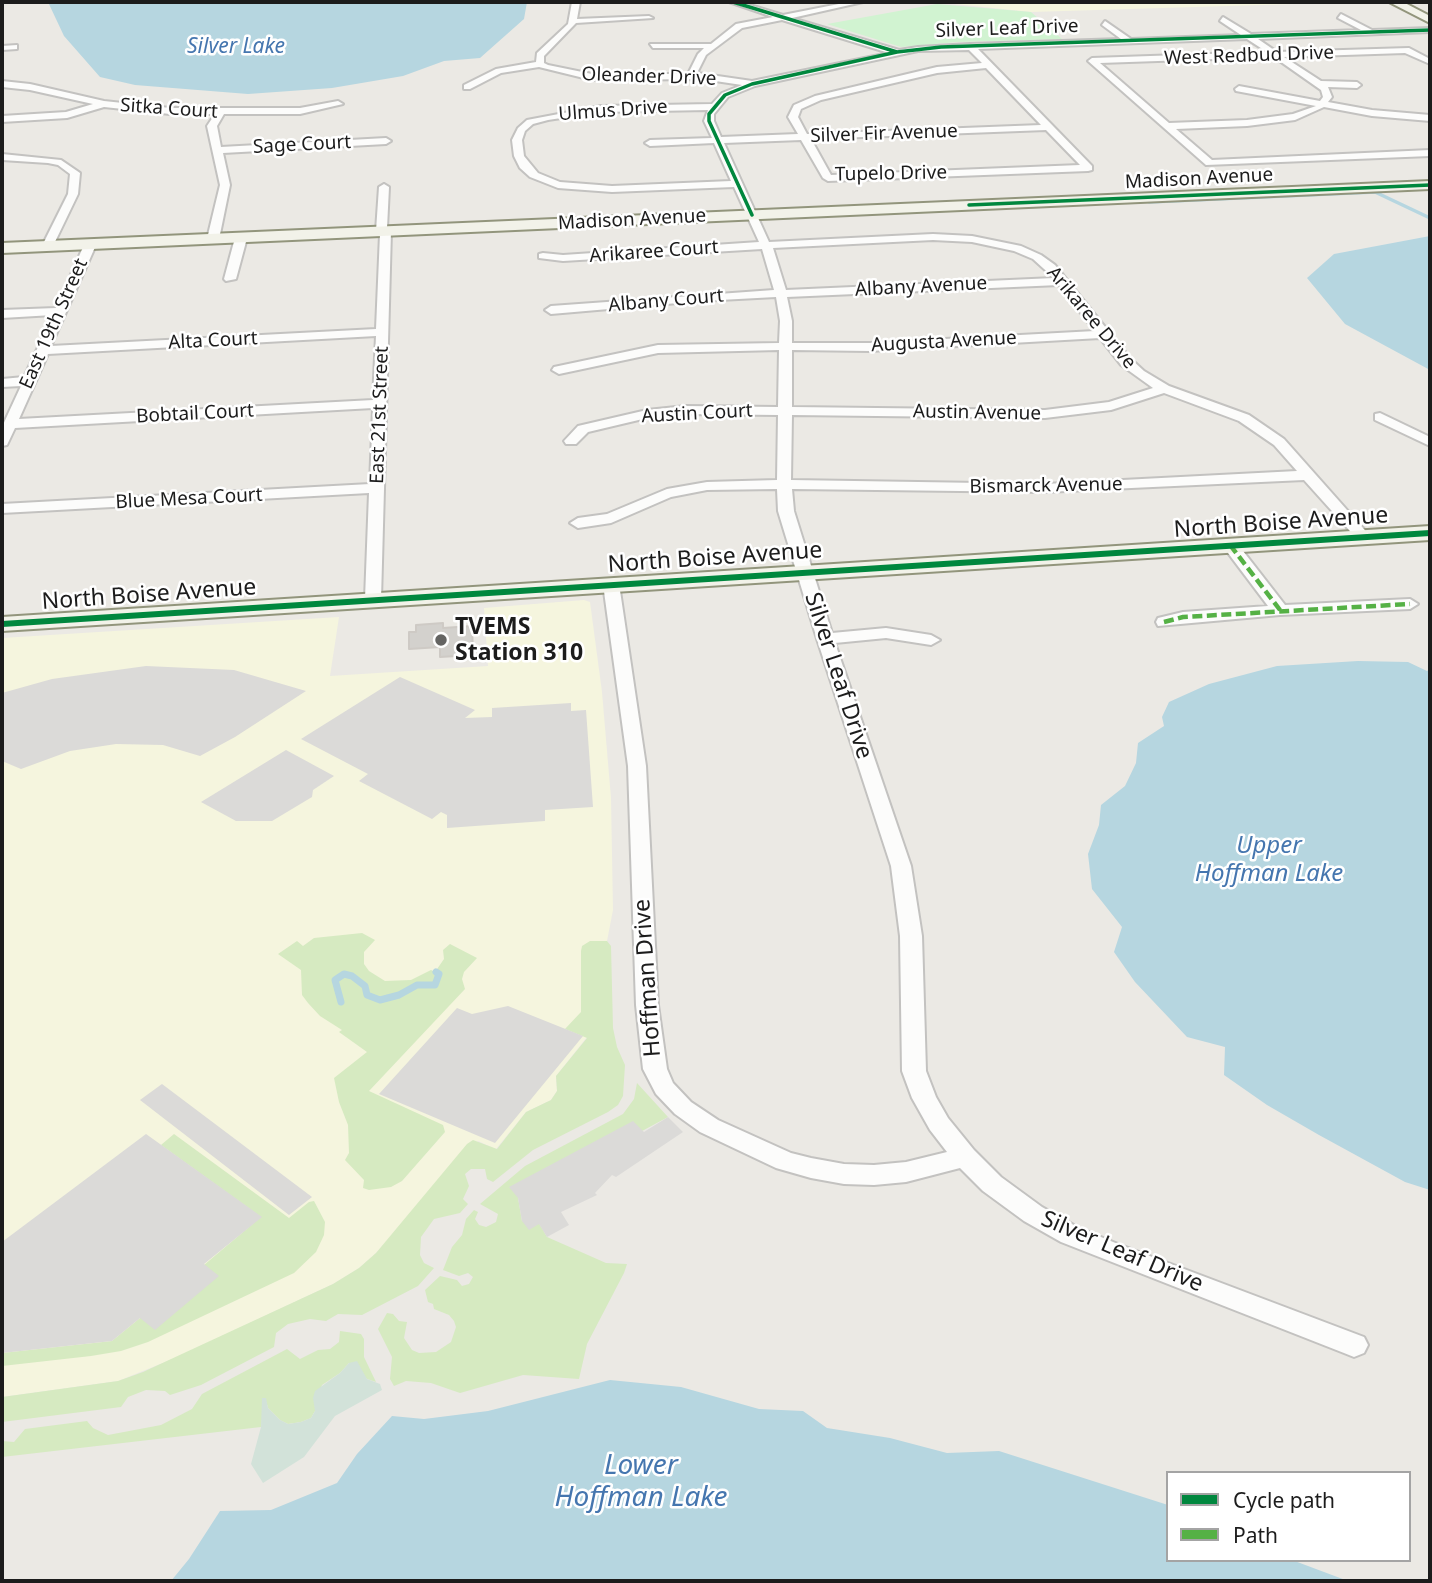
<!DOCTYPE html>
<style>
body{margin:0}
#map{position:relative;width:1432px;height:1583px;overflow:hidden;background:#ebe9e4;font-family:"Noto Sans",sans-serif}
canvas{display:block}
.frame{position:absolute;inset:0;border:4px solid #1c1c1c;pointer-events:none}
.legend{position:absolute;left:1166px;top:1471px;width:245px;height:91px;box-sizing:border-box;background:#fff;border:2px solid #a4a4a4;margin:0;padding:9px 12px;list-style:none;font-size:21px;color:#1c1c1c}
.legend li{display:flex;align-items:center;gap:14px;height:35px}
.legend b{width:35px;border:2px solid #a4a4a4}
</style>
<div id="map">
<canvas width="1432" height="1583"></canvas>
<div class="frame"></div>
<ul class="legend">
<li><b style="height:9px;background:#00873e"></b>Cycle path</li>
<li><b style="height:9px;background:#55b145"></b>Path</li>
</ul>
</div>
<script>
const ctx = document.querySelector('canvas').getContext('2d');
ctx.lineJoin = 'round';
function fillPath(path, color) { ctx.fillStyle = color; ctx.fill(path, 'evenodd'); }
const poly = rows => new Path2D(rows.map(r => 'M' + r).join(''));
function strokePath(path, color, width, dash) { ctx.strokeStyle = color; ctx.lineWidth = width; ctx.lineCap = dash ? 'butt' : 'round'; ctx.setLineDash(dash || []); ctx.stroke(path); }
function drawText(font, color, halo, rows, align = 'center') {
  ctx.font = font + ' "Noto Sans",sans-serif'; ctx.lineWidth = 5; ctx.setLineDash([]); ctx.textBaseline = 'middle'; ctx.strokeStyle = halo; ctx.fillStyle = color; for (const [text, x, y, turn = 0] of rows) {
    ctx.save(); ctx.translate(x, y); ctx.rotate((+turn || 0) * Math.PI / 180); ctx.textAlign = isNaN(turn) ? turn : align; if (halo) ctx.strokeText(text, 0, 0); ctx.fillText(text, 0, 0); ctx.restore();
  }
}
fillPath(poly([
 [935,2,1360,2,1031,12],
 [584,600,590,602,602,692,611,798,613,910,607,941,601,941,581,951,581,1013,587,1037,556,1076,557,1091,551,1100,526,1112,496,1149,478,1141,376,1253,359,1268,333,1284,175,1358,118,1381,2,1397,2,638,339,617,330,676,488,666,484,608]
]), '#f5f5de');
fillPath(poly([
 [362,933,375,940,364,952,364,964,369,971,385,981,411,980,431,970,435,972,444,959,443,950,450,944,477,958,464,972,462,979,465,989,369,1091,443,1125,445,1132,402,1181,391,1187,369,1190,363,1188,364,1180,345,1160,349,1153,348,1125,339,1102,334,1078,367,1052,339,1032,342,1030,320,1016,308,1003,302,995,301,970,278,954,297,941,303,946,314,938],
 [590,941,607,941,611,946,613,1028,617,1047,625,1065,623,1096,618,1105,608,1112,533,1150,493,1182,487,1179,485,1169,471,1169,465,1174,469,1186,463,1199,468,1204,460,1213,434,1219,421,1237,420,1255,424,1263,434,1268,418,1286,362,1315,338,1314,326,1321,310,1319,288,1324,276,1333,274,1347,201,1385,170,1395,165,1391,146,1390,128,1397,121,1407,2,1422,2,1397,118,1381,143,1372,333,1284,359,1268,376,1253,467,1144,473,1140,497,1149,526,1112,551,1100,557,1091,556,1076,587,1038,565,1029,581,1012,581,951,582,946],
 [637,1083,668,1117,518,1198,522,1221,539,1223,547,1237,606,1263,627,1264,624,1273,587,1344,579,1379,523,1375,460,1393,431,1383,406,1381,394,1386,390,1379,392,1357,378,1329,387,1313,393,1314,399,1321,407,1322,404,1338,412,1350,419,1353,436,1352,451,1342,456,1327,454,1321,449,1315,434,1309,433,1304,428,1302,425,1290,440,1276,457,1280,462,1286,469,1284,473,1277,468,1273,459,1276,443,1270,452,1247,462,1235,466,1219,474,1210,478,1212,475,1219,479,1225,486,1227,496,1222,498,1214,480,1204,525,1166,623,1114,634,1099],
 [174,1134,289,1218,309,1202,314,1201,325,1222,324,1235,316,1252,294,1273,148,1342,121,1351,91,1356,2,1366,2,1353,112,1341,140,1318,218,1276,204,1265,261,1217,161,1145],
 [340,1331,361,1334,364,1339,364,1357,376,1382,367,1379,349,1363,340,1373,322,1385,315,1411,311,1418,301,1422,288,1424,280,1420,268,1408,265,1398,261,1427,2,1457,2,1441,14,1442,25,1429,87,1421,93,1428,108,1435,161,1425,192,1409,202,1394,287,1349,300,1359,318,1350,330,1349,339,1342]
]), '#d6eac1');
fillPath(poly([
 [357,1361,367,1379,380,1384,382,1390,335,1416,304,1457,263,1483,251,1464,261,1427,262,1398,266,1398,268,1408,280,1420,288,1424,301,1422,311,1418,315,1411,313,1398,315,1391,340,1373,349,1363]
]), '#d2e2d9');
fillPath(poly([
 [937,4,1031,12,1062,39,957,42,901,47,827,24]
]), '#d1f3d1');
fillPath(poly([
 [146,666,234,670,306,691,235,737,200,756,163,745,116,744,70,751,21,769,2,761,2,693,52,679],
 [400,677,475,710,465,718,492,717,492,708,571,703,571,711,586,710,593,807,545,810,545,821,447,828,447,815,441,812,432,819,359,781,368,774,301,739],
 [286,750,334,776,313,790,312,797,272,821,236,821,201,802],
 [508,1006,583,1036,495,1143,379,1094,457,1008,472,1014],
 [162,1084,312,1197,289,1215,140,1100],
 [668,1117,683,1132,616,1177,612,1175,595,1193,597,1195,561,1212,569,1225,547,1237,539,1224,529,1230,522,1221,518,1198,509,1187,633,1121,644,1132],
 [146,1134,262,1217,204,1264,219,1276,155,1330,140,1318,112,1341,2,1353,2,1242]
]), '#dbdad8');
fillPath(poly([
 [48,2,527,2,524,19,480,58,444,61,403,76,332,88,248,94,135,85,100,77,64,36],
 [1430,236,1430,370,1345,324,1307,278,1334,254],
 [1358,661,1408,662,1427,671,1430,669,1430,1190,1405,1182,1319,1135,1267,1105,1224,1075,1225,1047,1187,1037,1135,982,1114,952,1122,927,1092,889,1088,854,1099,825,1101,805,1125,786,1136,763,1138,743,1164,726,1162,717,1169,702,1209,684,1277,666],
 [610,1380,681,1387,759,1409,803,1411,827,1428,890,1438,947,1453,999,1451,1168,1505,1168,1560,1292,1560,1348,1581,171,1581,189,1559,220,1511,271,1510,337,1483,357,1454,392,1416,424,1419,488,1411]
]), '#b6d6e0');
strokePath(poly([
 [1149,202,1375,192,1430,218]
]), '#b6d6e0', 3.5);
strokePath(poly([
 [341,1002,335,980,344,974,352,976,365,986,367,995,380,1000,399,995,417,985,435,985,439,974,436,972]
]), '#b6d6e0', 7);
const building = poly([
 [443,623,443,628,472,626,473,655,440,657,440,647,409,649,409,632,416,632,416,625,443,623]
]);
fillPath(building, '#d3d1cd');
strokePath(building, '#cecac5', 2);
const street = poly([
 [572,2,580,2,577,19,649,16,653,18,576,23,544,56,544,63,548,65,592,74,688,74,698,54,704,48,653,48,650,44,711,44,736,24,773,17,729,2,740,2,783,15,849,2,863,2,792,18,899,50,918,47,970,44,1121,39,1102,25,1105,21,1131,39,1241,35,1220,21,1223,17,1251,34,1361,30,1338,18,1341,14,1372,30,1430,28,1430,32,1258,39,1277,52,1409,48,1430,59,1430,64,1405,53,1284,57,1321,81,1357,82,1361,85,1357,88,1328,87,1332,97,1328,102,1372,110,1430,115,1430,121,1372,116,1324,107,1295,120,1247,126,1176,129,1212,160,1430,150,1430,156,1206,165,1088,61,1092,58,1267,52,1247,39,978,49,1092,166,1092,170,1088,171,828,181,823,178,801,140,724,143,769,242,933,234,972,236,1021,246,1041,255,1055,265,1131,359,1144,371,1169,386,1249,415,1284,439,1371,537,1368,540,1358,540,1304,480,1045,492,792,489,794,511,832,633,886,628,931,635,940,640,931,645,886,638,835,643,911,866,922,936,926,1071,936,1097,948,1118,974,1150,1001,1177,1042,1207,1079,1228,1118,1244,1364,1337,1368,1345,1364,1353,1354,1357,1344,1353,1061,1242,1024,1221,983,1191,960,1168,906,1182,874,1185,844,1184,811,1178,776,1168,700,1132,675,1114,656,1094,643,1069,636,1005,628,766,603,584,611,579,619,584,646,766,658,1005,667,1069,673,1083,691,1102,718,1120,791,1153,811,1158,844,1164,874,1165,906,1162,947,1152,930,1130,912,1098,902,1071,900,936,891,866,817,639,778,511,777,489,707,490,671,497,611,523,578,528,570,523,578,518,607,514,667,489,707,482,777,480,778,415,686,414,647,418,588,432,576,444,566,444,564,441,578,426,647,410,686,406,778,407,779,350,658,353,559,374,552,370,554,367,658,345,779,343,780,321,776,297,701,301,551,314,545,310,551,306,774,290,762,249,563,261,539,258,539,254,543,253,563,255,759,242,734,187,612,192,558,188,530,177,520,168,514,156,512,140,518,128,527,120,601,106,712,104,722,93,742,85,702,79,592,80,539,67,501,73,470,89,464,89,464,85,496,69,536,62,537,53,568,24,572,2],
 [782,20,889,53,752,81,697,73,706,55,742,28,782,20],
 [969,50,982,63,937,67,815,96,794,105,788,117,798,134,721,137,714,121,714,114,728,97,755,86,918,51,969,50],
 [1274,57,1321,90,1323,97,1320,101,1239,86,1235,89,1236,91,1316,106,1293,114,1247,120,1169,123,1100,63,1274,57],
 [986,68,1041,125,807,134,798,117,801,109,821,100,937,73,986,68],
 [708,110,704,121,712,138,650,140,645,143,650,146,714,143,731,181,612,186,560,182,538,173,524,156,522,140,525,131,533,124,548,120,601,112,708,110],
 [1046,130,1080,165,831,175,811,139,1046,130],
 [933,240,972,242,1014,251,1033,259,1054,278,786,290,773,248,933,240],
 [1059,285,1095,331,870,343,792,343,792,321,787,297,1059,285],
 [1100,338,1121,365,1153,388,1109,402,1045,410,792,407,792,350,870,351,1100,338],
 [1164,393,1239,421,1274,445,1297,471,1045,484,791,480,792,415,1045,418,1111,410,1164,393],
 [17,45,17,49,2,50,2,46,17,45],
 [2,81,30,84,104,101,170,108,300,108,338,101,343,104,300,114,224,114,217,126,221,147,386,138,391,141,386,144,223,153,230,185,219,239,213,242,207,239,220,185,207,126,215,114,170,114,104,107,67,118,2,122,2,116,66,112,93,104,30,90,2,87,2,81],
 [2,154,61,160,80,173,78,194,52,248,42,246,68,194,70,174,58,165,48,163,2,160,2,154],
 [384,184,389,187,387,228,391,231,381,599,379,602,367,602,365,599,369,493,2,513,2,504,370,484,373,408,15,428,7,445,2,446,2,427,21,386,2,387,2,379,24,377,53,315,2,318,2,310,56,308,84,245,90,242,96,245,51,346,376,329,380,234,376,231,379,187,384,184],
 [376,336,373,400,19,419,48,354,376,336],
 [241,235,247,238,236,279,226,281,224,279,235,238,241,235],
 [1380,413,1430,437,1430,446,1375,420,1375,414,1380,413],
 [1230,540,1236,542,1285,605,1410,599,1418,604,1410,609,1280,615,1158,626,1156,622,1158,618,1183,612,1268,606,1222,545,1230,540]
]);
const secondary = poly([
 [1389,2,1403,2,1430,16,1430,23,1389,2],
 [1430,181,1430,189,2,253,2,243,1430,181],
 [1430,526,1430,540,2,631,2,617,1430,526]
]);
strokePath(street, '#c3c2c0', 4);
strokePath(secondary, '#92957c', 4);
fillPath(street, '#fcfcfb');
fillPath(secondary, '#f2f2e9');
strokePath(poly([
 [1230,545,1280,610],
 [1164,622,1183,617,1410,604]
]), '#55b145', 4.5, [10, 4.5]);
strokePath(poly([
 [733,2,897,52],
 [969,205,1430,185],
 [752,215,709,121,709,114,725,95,752,84,897,52,941,47,1430,30]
]), '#00873e', 3.5);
strokePath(poly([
 [2,624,1430,533]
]), '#00873e', 6);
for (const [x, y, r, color] of [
 [441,640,7,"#646462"]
]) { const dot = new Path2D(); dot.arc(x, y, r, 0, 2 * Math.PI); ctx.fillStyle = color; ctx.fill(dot); strokePath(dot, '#fff', 2.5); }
drawText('19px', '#1c1c1c', '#fff', [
 ["Silver Leaf Drive",1007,29,-2],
 ["West Redbud Drive",1249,56,-2],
 ["Oleander Drive",649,77,2],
 ["Sitka Court",169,109,4],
 ["Ulmus Drive",613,111,-4],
 ["Silver Fir Avenue",884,134,-2],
 ["Sage Court",302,145,-3],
 ["Tupelo Drive",891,174,-1],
 ["Madison Avenue",1199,179,-3],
 ["Madison Avenue",632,220,-3],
 ["Arikaree Court",654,252,-4],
 ["Albany Avenue",921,287,-3],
 ["Albany Court",666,301,-5],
 ["Arikaree Drive",1091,318,50],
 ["East 19th Street",54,324,-66],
 ["Alta Court",213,341,-3],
 ["Augusta Avenue",944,342,-3],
 ["Austin Avenue",977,413,1],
 ["Bobtail Court",195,414,-3],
 ["Austin Court",697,414,-3],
 ["East 21st Street",380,415,-88],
 ["Bismarck Avenue",1046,486,-1],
 ["Blue Mesa Court",189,499,-3]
]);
drawText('italic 21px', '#4576af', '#fff', [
 ["Silver Lake",236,47]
]);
drawText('23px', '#1c1c1c', '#fff', [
 ["North Boise Avenue",1281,523,-4],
 ["North Boise Avenue",715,558,-4],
 ["North Boise Avenue",149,595,-4],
 ["Silver Leaf Drive",838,676,72],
 ["Hoffman Drive",648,978,-94],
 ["Silver Leaf Drive",1122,1252,23]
]);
drawText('bold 23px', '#1c1c1c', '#fff', [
 ["TVEMS",455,627],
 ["Station 310",455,653]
], 'left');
drawText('italic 24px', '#4576af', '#fff', [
 ["Upper",1269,846],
 ["Hoffman Lake",1269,874]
]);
drawText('italic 28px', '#4576af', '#fff', [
 ["Lower",641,1466],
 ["Hoffman Lake",641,1498]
]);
</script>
